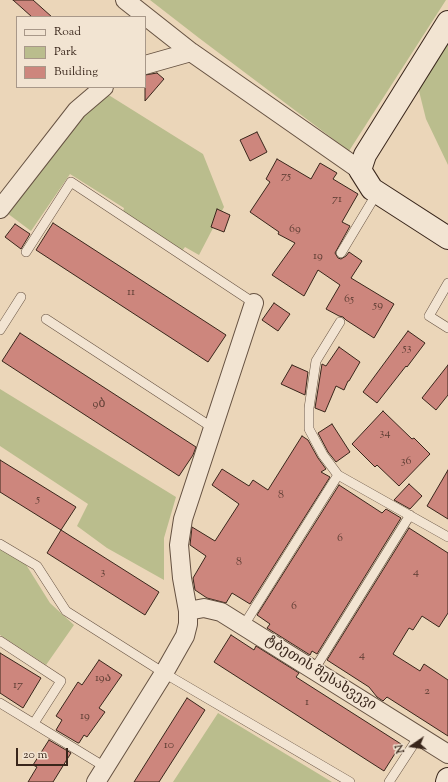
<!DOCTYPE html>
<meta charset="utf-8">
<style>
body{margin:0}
#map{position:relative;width:448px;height:782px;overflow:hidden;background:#ebd6b9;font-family:"Sorts Mill Goudy",serif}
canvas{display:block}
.legend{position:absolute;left:16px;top:16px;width:130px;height:72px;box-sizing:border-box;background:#f2e4d2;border:1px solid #a89889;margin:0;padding:5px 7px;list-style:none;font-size:12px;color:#39261b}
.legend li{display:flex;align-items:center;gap:8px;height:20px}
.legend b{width:20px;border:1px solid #a89889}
.north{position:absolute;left:392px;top:726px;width:40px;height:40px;-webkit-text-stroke:3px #f2e4d2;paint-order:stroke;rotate:257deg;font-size:11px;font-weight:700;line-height:16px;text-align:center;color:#39261b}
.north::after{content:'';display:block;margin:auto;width:14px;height:18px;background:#39261b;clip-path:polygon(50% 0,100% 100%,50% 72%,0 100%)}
.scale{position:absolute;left:16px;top:748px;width:52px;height:18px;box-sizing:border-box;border:2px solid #39261b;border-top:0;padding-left:5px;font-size:12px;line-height:14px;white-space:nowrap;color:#39261b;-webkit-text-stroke:3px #f2e4d2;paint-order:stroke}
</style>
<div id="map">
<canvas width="448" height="782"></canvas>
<ul class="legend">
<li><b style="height:5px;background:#f2e4d2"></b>Road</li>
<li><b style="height:11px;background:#babd8d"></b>Park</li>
<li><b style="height:11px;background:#cd867d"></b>Building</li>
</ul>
<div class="north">N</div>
<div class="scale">20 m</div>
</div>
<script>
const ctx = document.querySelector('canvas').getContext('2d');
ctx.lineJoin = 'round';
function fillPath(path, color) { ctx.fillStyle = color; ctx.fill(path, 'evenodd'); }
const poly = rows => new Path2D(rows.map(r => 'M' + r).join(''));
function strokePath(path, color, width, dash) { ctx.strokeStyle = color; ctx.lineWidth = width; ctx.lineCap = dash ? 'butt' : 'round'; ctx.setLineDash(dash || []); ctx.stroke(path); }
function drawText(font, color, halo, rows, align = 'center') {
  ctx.font = font + ' "Sorts Mill Goudy","Noto Serif Georgian",serif'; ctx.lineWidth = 3; ctx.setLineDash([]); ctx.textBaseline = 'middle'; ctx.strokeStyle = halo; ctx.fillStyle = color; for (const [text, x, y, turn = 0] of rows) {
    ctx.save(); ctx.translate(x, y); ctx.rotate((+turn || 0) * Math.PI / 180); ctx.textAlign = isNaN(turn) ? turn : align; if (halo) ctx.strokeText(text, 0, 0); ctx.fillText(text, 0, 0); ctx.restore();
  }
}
fillPath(poly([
 [150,0,446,0,349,151,199,38],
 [448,22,448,165,426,119,415,75],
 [107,94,203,154,224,207,199,255,185,247,182,251,123,212,124,208,70,174,31,231,7,213,83,117],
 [0,389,176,497,164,538,164,580,107,548,77,526,88,504,0,446],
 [0,548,25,563,50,603,74,625,46,665,0,635],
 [218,713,332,782,173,782]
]), '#babd8d');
const building = poly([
 [13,0,33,0,52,17,32,17,13,0],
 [157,73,164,79,145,101,145,75,157,73],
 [257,132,267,152,250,161,240,140,257,132],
 [277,159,311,179,320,163,337,173,333,179,358,194,342,222,350,226,335,253,338,258,341,259,346,256,349,252,362,261,351,278,394,304,374,338,346,320,343,317,339,316,326,309,340,285,318,270,304,296,272,275,295,243,278,234,279,232,250,212,270,182,266,179,277,159],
 [217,209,230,215,224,232,211,227,217,209],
 [53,223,226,335,208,362,36,250,53,223],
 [15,224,30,234,21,249,5,237,15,224],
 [274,303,290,314,278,331,262,320,274,303],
 [408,331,425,343,407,367,406,366,377,403,363,392,408,331],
 [20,333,196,447,193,455,179,476,2,361,20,333],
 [339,347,360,362,349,381,348,381,344,390,336,386,325,412,315,408,322,364,326,366,339,347],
 [292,365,308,372,305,395,281,384,292,365],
 [448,365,448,395,436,410,422,398,448,365],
 [383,411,412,439,414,438,430,454,399,486,377,465,375,467,352,444,383,411],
 [332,424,350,452,336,462,328,452,318,433,332,424],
 [302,436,308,440,318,458,326,469,321,472,330,477,250,604,232,593,226,603,207,598,195,590,193,578,206,556,190,545,192,527,215,541,239,504,212,485,222,469,249,486,253,480,268,490,302,436],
 [0,460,76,507,61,530,0,492,0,460],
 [448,470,448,519,427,506,448,470],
 [409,484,422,496,410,509,394,500,409,484],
 [339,485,382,513,386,509,401,518,317,654,312,651,310,655,267,628,270,624,257,615,339,485],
 [409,528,448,553,448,613,439,627,422,616,413,630,409,628,393,654,420,671,424,664,448,680,448,736,387,697,383,701,377,697,369,687,327,660,409,528],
 [61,530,159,592,145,615,47,553,61,530],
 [231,635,254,650,256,646,299,673,296,677,401,744,384,771,214,662,231,635],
 [0,653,41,678,23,708,0,693,0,653],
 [99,660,122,675,99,708,105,712,87,737,84,735,79,743,78,743,56,730,62,720,56,716,78,682,82,685,99,660],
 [187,698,205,710,159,782,134,782,187,698],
 [49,740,71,753,53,782,28,782,37,767,33,765,49,740]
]);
fillPath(building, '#cd867d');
strokePath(building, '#39261b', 1);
const lane = poly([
 [26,252,71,182,254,303],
 [341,253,377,193],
 [448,283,429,316,448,328],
 [46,319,213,428],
 [340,322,316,361,309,408,309,429,323,455,338,475,448,537],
 [0,330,21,297],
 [0,544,37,566,66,611,164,673,350,782],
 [244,625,338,475],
 [0,641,61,681,34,723],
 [314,670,410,515],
 [0,703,105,767],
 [389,782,419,736]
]);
const street = poly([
 [125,0,191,52,360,170],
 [145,65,191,52],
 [0,209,77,110,104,87],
 [188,611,204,608,221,612,448,754],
 [96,782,164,673,185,636,188,624,188,611,182,578,179,545,183,519,254,303]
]);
const secondary = poly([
 [448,22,365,155,360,170,372,189,448,238],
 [447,782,448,779]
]);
strokePath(lane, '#665242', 10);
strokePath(street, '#665242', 20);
strokePath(secondary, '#39261b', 24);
strokePath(lane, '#f2e4d2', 9);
strokePath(street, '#f2e4d2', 18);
strokePath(secondary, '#f2e4d2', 22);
drawText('12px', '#5e3e34', null, [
 ["75",286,177],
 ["71",337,200],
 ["69",295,230],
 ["19",318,257],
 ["11",131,293],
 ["65",349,300],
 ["59",378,306],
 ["53",407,349],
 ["9ბ",99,405],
 ["34",385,434],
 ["36",406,462],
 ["8",281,496],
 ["5",38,500],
 ["6",340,539],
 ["8",239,563],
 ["3",103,573],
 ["4",416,573],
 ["6",294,607],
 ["4",362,656],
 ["19ა",103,679],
 ["17",18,686],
 ["2",427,692],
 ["1",307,703],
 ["19",85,717],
 ["10",169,746]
]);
drawText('14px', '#39261b', '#f2e4d2', [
 ["ტბეთის შესახვევი",320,674,32]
]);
</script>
